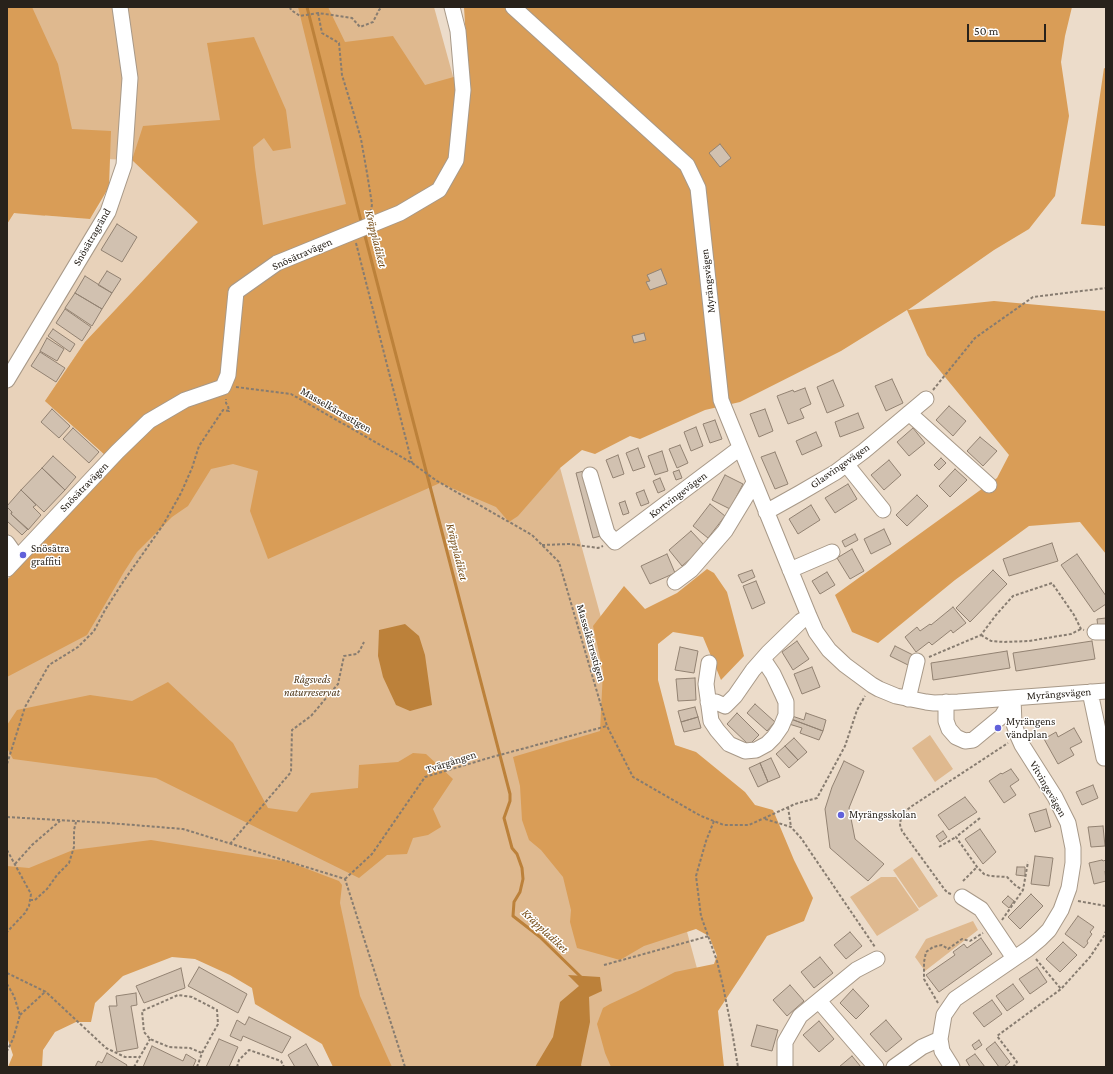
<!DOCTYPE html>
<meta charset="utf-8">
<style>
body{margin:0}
#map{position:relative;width:1113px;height:1074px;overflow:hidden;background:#ecdcca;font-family:"Crimson Pro",serif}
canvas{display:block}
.frame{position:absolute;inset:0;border:8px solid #28221b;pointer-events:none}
.scale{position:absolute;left:967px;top:24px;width:79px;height:18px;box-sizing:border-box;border:2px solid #28221b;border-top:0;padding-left:5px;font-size:12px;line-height:14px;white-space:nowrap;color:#28221b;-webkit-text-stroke:3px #fff;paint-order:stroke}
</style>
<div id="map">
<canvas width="1113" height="1074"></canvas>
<div class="frame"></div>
<div class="scale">50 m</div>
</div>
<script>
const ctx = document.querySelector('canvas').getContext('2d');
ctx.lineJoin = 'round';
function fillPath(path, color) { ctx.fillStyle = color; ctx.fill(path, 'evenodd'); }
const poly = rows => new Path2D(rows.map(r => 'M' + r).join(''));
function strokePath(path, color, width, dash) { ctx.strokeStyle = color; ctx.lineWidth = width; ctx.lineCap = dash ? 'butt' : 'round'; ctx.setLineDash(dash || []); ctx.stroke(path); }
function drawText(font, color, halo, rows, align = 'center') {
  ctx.font = font + ' "Crimson Pro",serif'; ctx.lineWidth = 3; ctx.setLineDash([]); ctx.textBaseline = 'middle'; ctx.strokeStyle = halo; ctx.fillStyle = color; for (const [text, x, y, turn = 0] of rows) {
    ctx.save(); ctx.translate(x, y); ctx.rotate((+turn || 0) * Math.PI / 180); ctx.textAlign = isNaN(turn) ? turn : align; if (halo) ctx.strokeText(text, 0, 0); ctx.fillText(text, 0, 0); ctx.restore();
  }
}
fillPath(poly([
 [132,160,198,222,85,342,45,401,104,455,7,559,7,224,14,213,90,219]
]), '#e8d2ba');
fillPath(poly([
 [7,7,434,7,724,1067,338,1067,315,1028,250,979,171,950,7,980,7,580,115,464,45,401,85,342,198,222,132,160,51,157,45,216,14,213,7,224],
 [930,735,953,769,935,782,912,748],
 [912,857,938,896,919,908,893,870],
 [881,877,896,877,919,910,877,936,850,897],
 [973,921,978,930,925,971,915,957,926,939]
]), '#dfb98f');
fillPath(poly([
 [7,7,32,7,58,64,72,129,111,131,109,187,90,219,14,213,7,224],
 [298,7,328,7,345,42,393,36,425,85,468,73,464,7,1072,7,1065,36,1061,62,1069,116,1055,196,1029,229,994,250,908,310,994,301,1106,311,1106,554,1080,522,1029,526,955,580,878,643,852,632,835,595,997,478,1009,455,927,355,907,310,841,351,740,402,705,410,640,439,630,436,595,454,582,450,560,468,518,516,509,522,496,507,440,483,268,559,250,511,258,471,233,464,211,469,188,506,172,517,137,552,124,572,87,635,7,677,7,580,115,464,45,401,85,342,198,222,132,160,143,126,220,120,207,43,254,37,286,110,291,148,273,151,264,138,253,147,255,167,263,225,346,204],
 [1104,68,1106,69,1106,226,1081,224],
 [707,569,714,573,727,592,744,656,721,680,703,637,673,632,658,644,658,680,675,745,696,752,745,792,755,805,773,810,794,860,813,898,804,921,767,936,742,975,718,1011,724,1067,611,1067,605,1053,597,1024,603,1008,610,1004,638,991,675,972,714,964,717,956,709,936,696,929,644,946,620,960,577,948,570,922,571,910,563,877,541,850,529,840,522,820,520,786,513,757,600,731,603,671,593,626,624,586,645,609,677,593],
 [168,682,233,743,268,808,297,812,311,793,358,788,359,765,398,762,413,753,426,754,453,779,433,809,441,827,428,835,413,838,407,854,387,855,359,878,156,778,13,759,7,748,7,725,17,710,90,695,132,701],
 [151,840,289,862,339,881,342,885,340,903,360,996,392,1067,333,1067,322,1044,255,1004,252,988,230,975,195,959,172,957,123,976,95,1003,91,1022,76,1022,55,1032,43,1050,42,1067,8,1067,13,1055,7,1037,7,866,29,868,73,850]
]), '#d99d57');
fillPath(poly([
 [405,624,419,636,425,655,432,705,410,711,396,705,383,677,378,656,379,630],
 [568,975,600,977,602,991,589,997,590,1022,581,1065,582,1067,535,1067,553,1037,560,1002,579,986]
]), '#bc813a');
strokePath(poly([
 [307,7,362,225],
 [364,232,510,794,510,801,504,818,512,848,517,854,522,868,523,879,520,892,514,902,513,916,540,937,582,978]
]), '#bc813a', 3);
const building = poly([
 [720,144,731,158,720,167,709,153,720,144],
 [117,224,137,237,122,262,101,250,117,224],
 [661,269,667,284,650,290,646,282,650,281,647,275,661,269],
 [107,271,121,279,112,293,98,285,107,271],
 [85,276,112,293,102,309,75,293,85,276],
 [75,293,102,309,92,326,65,308,75,293],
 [65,309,91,327,82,341,56,323,65,309],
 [53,329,75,344,70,352,48,336,53,329],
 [644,333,646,340,634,343,632,336,644,333],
 [47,338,64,349,57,361,40,351,47,338],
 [40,352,65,368,56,382,31,366,40,352],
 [892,379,903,403,886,411,875,386,892,379],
 [833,380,844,406,827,413,817,387,833,380],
 [805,388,811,404,800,409,804,418,788,424,777,396,793,390,794,392,805,388],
 [949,406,966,421,953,436,936,420,949,406],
 [52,409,70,426,59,438,41,422,52,409],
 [765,409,773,431,759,437,750,414,765,409],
 [858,413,864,428,840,437,835,422,858,413],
 [715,420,722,439,710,443,703,424,715,420],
 [696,427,703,446,691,451,684,432,696,427],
 [73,428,99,452,89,463,63,439,73,428],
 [913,428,925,443,909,456,897,442,913,428],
 [816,432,822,446,802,455,796,441,816,432],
 [980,437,997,451,983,466,967,451,980,437],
 [680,445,688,463,677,468,669,449,680,445],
 [638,448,645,467,633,471,626,453,638,448],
 [662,451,668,471,655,475,648,456,662,451],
 [775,452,788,484,775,489,761,457,775,452],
 [618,455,624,474,613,478,606,460,618,455],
 [53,456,76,477,65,490,42,468,53,456],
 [941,458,946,463,939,470,934,465,941,458],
 [889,460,901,475,884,490,871,475,889,460],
 [42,468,65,490,44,512,21,490,42,468],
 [955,469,967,480,950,497,939,486,955,469],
 [679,470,682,478,676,480,673,472,679,470],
 [584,471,601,536,593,538,576,473,584,471],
 [725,475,743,484,730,509,712,500,725,475],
 [660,478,665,490,658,493,653,481,660,478],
 [848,484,857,499,835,513,825,498,848,484],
 [21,490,36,505,33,507,41,515,28,530,11,514,12,512,7,507,7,506,21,490],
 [644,490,649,503,641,506,636,493,644,490],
 [917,495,928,506,907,526,896,515,917,495],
 [625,501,629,513,623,515,619,503,625,501],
 [710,504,725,516,708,538,693,526,710,504],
 [811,505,820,520,798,534,789,519,811,505],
 [7,507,12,512,11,514,28,529,22,535,7,521,7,507],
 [884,529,891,544,871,554,864,539,884,529],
 [691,531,705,546,682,566,669,550,691,531],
 [855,534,858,540,845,547,842,541,855,534],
 [1052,543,1058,561,1009,576,1003,559,1052,543],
 [852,549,864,571,850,579,837,558,852,549],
 [667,554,675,573,650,584,641,566,667,554],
 [1077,554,1106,596,1106,604,1094,612,1061,565,1077,554],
 [752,570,755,577,742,583,738,575,752,570],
 [993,570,1007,584,970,622,956,608,993,570],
 [827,572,835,585,820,594,812,581,827,572],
 [756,581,765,603,752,609,743,586,756,581],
 [953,607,966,623,953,633,951,630,932,645,929,642,916,652,905,637,917,627,920,631,930,624,931,625,953,607],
 [1106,618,1106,627,1098,628,1097,619,1106,618],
 [797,641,809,659,793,670,782,652,797,641],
 [1092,641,1095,659,1016,671,1013,653,1092,641],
 [895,646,913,655,908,665,890,656,895,646],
 [680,647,698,651,694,673,675,670,680,647],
 [1007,651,1010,668,933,680,931,663,1007,651],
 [812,667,820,687,802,694,794,674,812,667],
 [695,678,696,700,678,701,676,679,695,678],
 [755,704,775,722,767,731,747,713,755,704],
 [695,707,698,717,681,722,678,711,695,707],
 [737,713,759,735,749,745,727,724,737,713],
 [806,713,826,720,823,731,791,719,792,716,804,720,806,713],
 [698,717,701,728,684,732,681,722,698,717],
 [791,719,823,731,819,740,800,733,802,728,789,724,791,719],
 [1074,728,1082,742,1070,748,1074,755,1058,764,1044,739,1056,732,1058,737,1074,728],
 [794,738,807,752,798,760,785,746,794,738],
 [785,746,798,760,789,768,776,754,785,746],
 [771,758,780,777,768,782,760,763,771,758],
 [844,761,864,771,849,808,855,839,884,864,868,881,830,848,825,809,832,787,844,761],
 [760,763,768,782,758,787,749,768,760,763],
 [1011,769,1019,780,1010,786,1016,795,1004,803,989,781,1001,773,1002,774,1011,769],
 [1093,785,1098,798,1082,805,1076,792,1093,785],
 [965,797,977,812,949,830,938,815,965,797],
 [1046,809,1051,827,1035,832,1029,814,1046,809],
 [1103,826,1105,846,1091,847,1088,827,1103,826],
 [980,829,996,852,983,864,965,839,980,829],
 [943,831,947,837,940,842,936,836,943,831],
 [1035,856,1053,858,1049,886,1031,884,1035,856],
 [1102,860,1103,861,1106,860,1106,870,1105,871,1106,881,1094,884,1089,863,1102,860],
 [1017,867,1025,867,1025,876,1016,875,1017,867],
 [1031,894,1043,906,1020,929,1008,917,1031,894],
 [1008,896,1014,901,1009,908,1002,902,1008,896],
 [1078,916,1094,927,1090,932,1092,934,1087,941,1088,943,1084,948,1065,934,1078,916],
 [850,932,862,946,846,959,834,945,850,932],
 [981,938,992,954,939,992,926,975,955,955,953,952,964,944,967,948,981,938],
 [1063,942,1077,955,1060,972,1046,959,1063,942],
 [820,957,833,973,814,988,801,972,820,957],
 [199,967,247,994,238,1013,188,986,199,967],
 [1037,967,1047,982,1030,994,1019,979,1037,967],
 [181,968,185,988,144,1003,136,986,181,968],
 [1013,984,1024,999,1007,1011,996,996,1013,984],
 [790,985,804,1001,787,1016,773,1000,790,985],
 [853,989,869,1006,856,1019,840,1003,853,989],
 [136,993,137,1005,131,1006,138,1048,117,1052,109,1006,117,1006,116,996,136,993],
 [992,1000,1002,1014,984,1027,973,1013,992,1000],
 [249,1017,291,1037,282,1053,243,1036,241,1041,230,1036,237,1020,245,1025,249,1017],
 [886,1020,902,1039,886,1052,870,1034,886,1020],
 [819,1021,834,1039,819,1052,803,1035,819,1021],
 [757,1025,778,1030,772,1051,751,1046,757,1025],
 [219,1039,238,1047,229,1067,206,1067,219,1039],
 [979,1040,982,1045,975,1050,972,1045,979,1040],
 [995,1042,1010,1062,1004,1067,999,1067,986,1049,995,1042],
 [306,1044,319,1067,295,1067,288,1055,306,1044],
 [152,1046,183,1061,186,1054,196,1060,193,1067,143,1067,152,1046],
 [107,1053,127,1065,126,1067,95,1067,98,1061,102,1063,107,1053],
 [975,1054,985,1067,970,1067,966,1060,975,1054],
 [852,1056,861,1067,839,1067,852,1056]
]);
fillPath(building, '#d1c1b0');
strokePath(building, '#928272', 1);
const minor = poly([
 [513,7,687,165,698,188,721,400,809,616,816,632,829,650,845,665,872,685,879,689,896,696,926,702,934,703,958,702,1106,691],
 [7,380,108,212,124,165,130,78,120,7],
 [909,413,989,485],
 [846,464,883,510],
 [590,475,607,533,615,542,740,448],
 [766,512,800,493,836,472,864,451,926,399],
 [7,543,17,557],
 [7,569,117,452,149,421,185,400,223,387,228,375,236,292,277,263,400,213,439,190,456,160,463,90,458,31,452,7],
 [790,570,832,552],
 [675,582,691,570,725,531,754,483],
 [1095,632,1106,632],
 [709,663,706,684,711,721,717,730,729,744,745,751,756,750,767,744,774,737,781,727,786,715,786,702,782,693,773,674,763,659],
 [1090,692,1104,758],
 [908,699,917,661],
 [708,702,716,702,725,706,735,696,753,670,768,653,801,621,809,616],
 [946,702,946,721,949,729,956,737,965,741,973,740,1002,716,1013,698],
 [962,897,981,909,1014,958],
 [819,1001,876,1067],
 [785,1067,785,1042,800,1016,834,988,856,970,877,959],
 [894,1067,922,1047,940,1039],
 [952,1067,942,1051,940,1039,944,1015,955,999,1028,949,1040,939,1049,930,1061,910,1069,888,1073,863,1073,848,1068,823,1055,797,1022,745,1018,736,1014,724,1013,698]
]);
strokePath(minor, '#a89988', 17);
strokePath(poly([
 [290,7,291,10,300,16,318,13,352,18,360,27,373,22,379,10,382,7],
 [318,13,322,33,339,43,342,75,353,111,361,139,367,173,372,204,371,212],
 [356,243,412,463],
 [236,387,291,394,412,463,437,481,532,535,559,562,607,726,633,777,701,816,724,825,749,825,795,804,817,798,845,746,857,710,865,696],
 [933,390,975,338,1033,297,1106,288],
 [542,545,570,544,598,548,603,546],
 [981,635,991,641,1004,642,1029,641,1071,634,1081,629],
 [929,657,981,635,996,615,1013,596,1052,583,1074,615,1081,629,1084,630],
 [7,764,25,707,49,665,78,647,94,631,105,610,123,582,163,525,181,493,192,468,199,446,223,410,229,411,228,406,226,403,226,399],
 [788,807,791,827],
 [7,817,109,823,183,829,345,879,405,1067],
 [980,818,956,837,977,867,984,874,990,876,1007,877,1016,886,1023,890],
 [765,819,791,827,801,838,875,947],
 [714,821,706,841,696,876,701,916,717,961,723,986,732,1031,738,1067],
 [230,844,291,772,292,730,311,716,338,684,344,656,357,654,360,650,364,642],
 [939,847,956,837],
 [7,850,31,894,29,906,25,913,7,932],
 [15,864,32,845,60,821],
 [345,879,372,854,425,777,492,757,607,726],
 [963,881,977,867],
 [951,894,948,893,945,890,902,831,900,825,901,817,903,813,912,806,1008,743],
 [30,900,35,900,47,889,57,875,69,863,74,847,74,830,76,822],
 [1078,901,1106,906],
 [1002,920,1023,890,1028,862],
 [1036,959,1061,989],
 [604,965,709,936],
 [7,973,46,992,106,1048,125,1057,140,1057],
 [7,984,14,996,20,1015,13,1039,7,1051],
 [938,1003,924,979,924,962,926,952,933,947,942,945,948,949,962,939,970,941,983,933],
 [20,1015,46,991],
 [134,1067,150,1039],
 [197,1067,202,1053,218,1024,217,1010,192,997,178,995,142,1011,144,1032,150,1039,169,1047,190,1048,202,1053],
 [237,1067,239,1060,249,1050,281,1061,284,1067],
 [1013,1067,1017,1062,997,1036,1061,989,1090,957,1104,936,1106,931]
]), '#877c70', 2, [3, 2]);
strokePath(minor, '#fff', 15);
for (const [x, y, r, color] of [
 [23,555,4,"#6161da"],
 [998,728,4,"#6161da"],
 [841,815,4,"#6161da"]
]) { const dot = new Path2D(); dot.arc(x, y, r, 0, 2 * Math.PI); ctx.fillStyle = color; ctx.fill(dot); strokePath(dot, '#fff', 1.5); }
drawText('11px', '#28221b', '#fff', [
 ["Snösätragränd",92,237,-60],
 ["Snösätravägen",302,254,-24],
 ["Myrängsvägen",708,281,-96],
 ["Masselkärrsstigen",336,410,30],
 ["Glasvingevägen",840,466,-35],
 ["Snösätravägen",84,487,-46],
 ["Kortvingevägen",678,495,-37],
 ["Masselkärrsstigen",591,643,74],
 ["Myrängsvägen",1059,694,-4],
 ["Tvärgången",451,762,-18],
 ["Vitvingevägen",1048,789,60]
]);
drawText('11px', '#28221b', '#fff', [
 ["Snösätra",31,549],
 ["graffiti",31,562],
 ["Myrängens",1006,722],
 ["vändplan",1006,735],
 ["Myrängsskolan",849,815]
], 'left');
drawText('italic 11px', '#4f3617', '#fff', [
 ["Rågsveds",312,680],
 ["naturreservat",312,693]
]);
drawText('italic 12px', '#754c17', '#fff', [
 ["Kräppladiket",376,239,76],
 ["Kräppladiket",457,552,76],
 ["Kräppladiket",545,931,43]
]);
</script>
